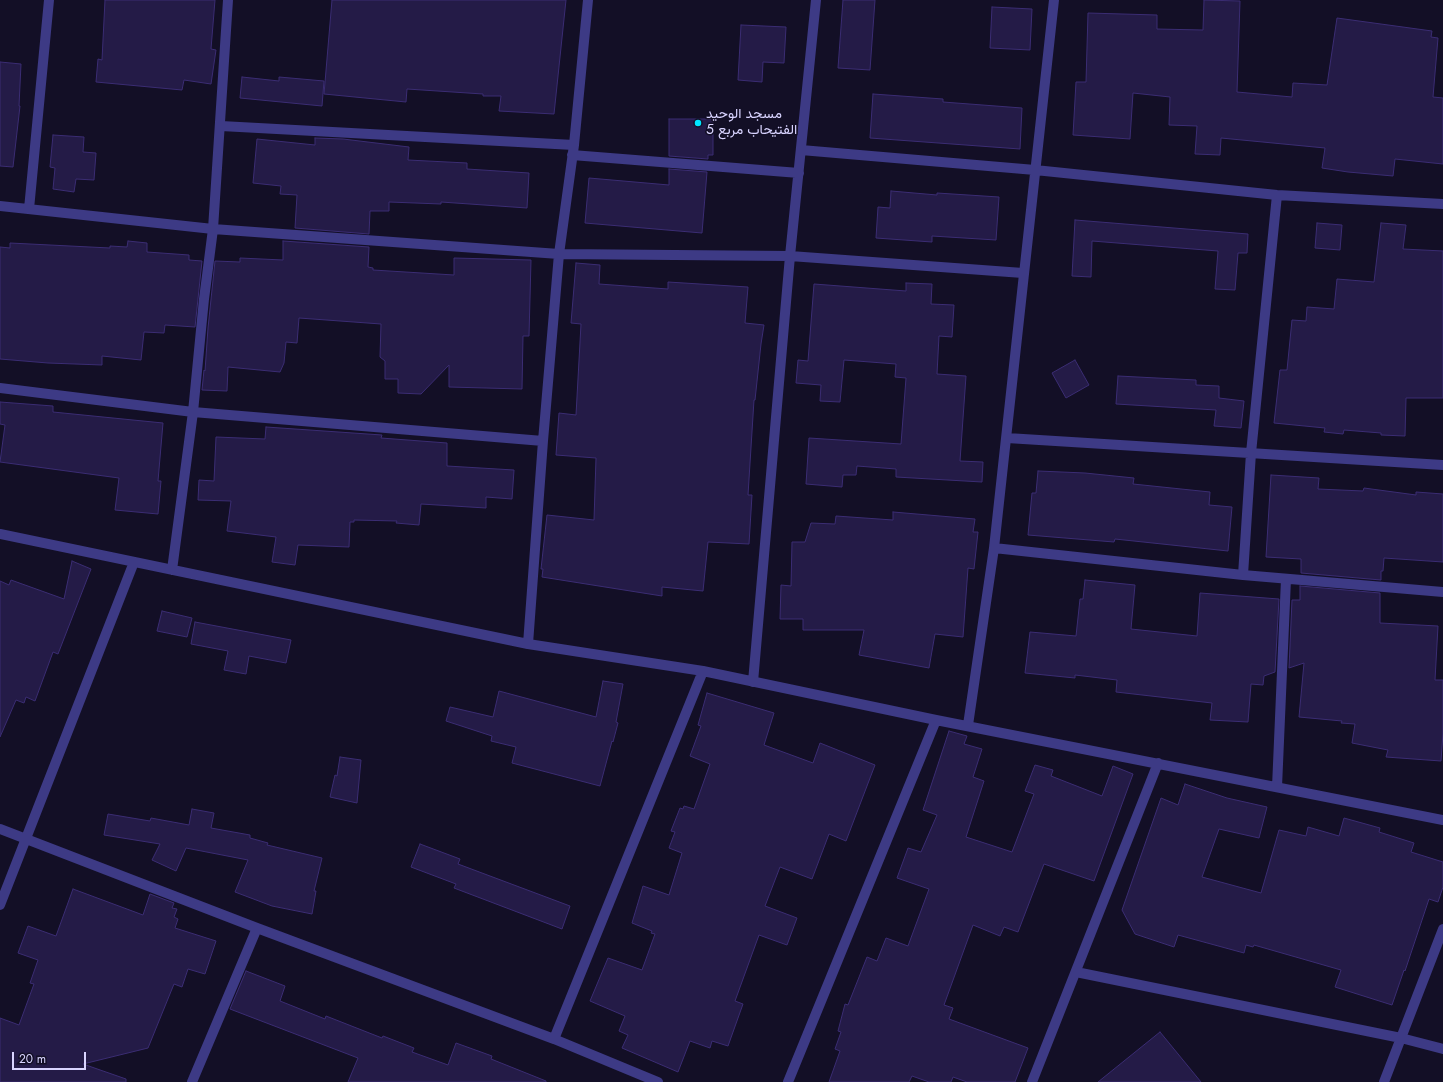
<!DOCTYPE html>
<meta charset="utf-8">
<style>
body{margin:0}
#map{position:relative;width:1443px;height:1082px;overflow:hidden;background:#130f26;font-family:Jost,sans-serif}
canvas{display:block}
.scale{position:absolute;left:12px;top:1052px;width:74px;height:18px;box-sizing:border-box;border:2px solid #d9d4ff;border-top:0;padding-left:5px;font-size:12px;line-height:14px;white-space:nowrap;color:#d9d4ff;-webkit-text-stroke:3px #130f26;paint-order:stroke}
</style>
<div id="map">
<canvas width="1443" height="1082"></canvas>
<div class="scale">20 m</div>
</div>
<script>
const ctx = document.querySelector('canvas').getContext('2d');
ctx.lineJoin = 'round';
function fillPath(path, color) { ctx.fillStyle = color; ctx.fill(path, 'evenodd'); }
const poly = rows => new Path2D(rows.map(r => 'M' + r).join(''));
function strokePath(path, color, width, dash) { ctx.strokeStyle = color; ctx.lineWidth = width; ctx.lineCap = dash ? 'butt' : 'round'; ctx.setLineDash(dash || []); ctx.stroke(path); }
function drawText(font, color, halo, rows, align = 'center') {
  ctx.font = font + ' Jost,Vazirmatn,sans-serif'; ctx.lineWidth = 3; ctx.setLineDash([]); ctx.textBaseline = 'middle'; ctx.strokeStyle = halo; ctx.fillStyle = color; for (const [text, x, y, turn = 0] of rows) {
    ctx.save(); ctx.translate(x, y); ctx.rotate((+turn || 0) * Math.PI / 180); ctx.textAlign = isNaN(turn) ? turn : align; if (halo) ctx.strokeText(text, 0, 0); ctx.fillText(text, 0, 0); ctx.restore();
  }
}
const building = poly([
 [105,0,215,0,211,49,216,50,211,84,184,80,182,90,96,82,98,59,102,60,105,0],
 [332,0,566,0,554,114,499,111,501,96,483,96,483,94,407,89,406,102,324,94,332,0],
 [843,0,875,0,870,70,838,68,843,0],
 [1204,0,1240,1,1237,92,1292,97,1293,83,1327,85,1337,18,1432,31,1431,37,1438,38,1433,97,1443,98,1443,164,1395,159,1393,176,1348,172,1322,168,1325,148,1221,138,1220,155,1195,154,1197,126,1169,125,1170,97,1133,93,1130,139,1073,135,1076,82,1086,82,1088,13,1157,15,1157,29,1203,30,1204,0],
 [992,7,1032,9,1030,50,990,48,992,7],
 [741,25,786,27,784,63,763,62,762,82,738,80,741,25],
 [0,62,21,64,19,106,20,106,13,167,0,166,0,62],
 [242,77,279,81,279,77,324,81,322,106,240,98,242,77],
 [873,94,943,99,943,102,1022,108,1020,149,870,138,873,94],
 [669,119,713,119,713,155,708,155,708,159,669,156,669,119],
 [53,135,84,137,83,152,96,153,94,180,76,179,74,192,53,189,55,168,50,167,53,135],
 [315,138,343,139,409,147,408,160,467,163,467,169,529,173,527,208,441,202,441,204,389,202,389,211,370,211,369,234,295,228,297,195,280,194,281,186,253,183,257,139,315,145,315,138],
 [669,169,707,172,702,233,585,223,589,178,669,185,669,169],
 [891,191,937,195,937,193,999,197,996,240,932,236,932,242,876,238,878,207,890,208,891,191],
 [1075,220,1248,234,1247,253,1238,253,1235,290,1215,289,1218,251,1092,241,1091,277,1072,276,1075,220],
 [1317,223,1342,225,1340,250,1315,248,1317,223],
 [1381,223,1406,225,1403,249,1443,251,1443,398,1406,398,1405,436,1381,435,1381,433,1344,430,1343,434,1324,432,1325,428,1274,423,1280,370,1287,370,1292,320,1306,321,1307,307,1334,309,1337,279,1374,282,1381,223],
 [128,241,147,243,147,252,189,255,189,260,202,261,195,327,165,325,164,333,144,332,141,360,102,356,102,365,48,363,0,359,0,247,10,248,10,243,110,248,110,246,127,247,128,241],
 [283,241,369,247,368,267,373,268,373,270,454,275,454,258,531,260,529,336,523,336,522,389,449,387,449,365,421,394,398,393,398,379,385,379,385,361,380,357,381,324,299,318,297,343,286,342,284,363,280,372,228,367,227,391,202,390,204,370,205,371,208,328,215,261,240,262,240,258,283,260,283,241],
 [576,263,600,265,599,284,668,289,668,282,748,287,745,323,764,325,761,344,755,400,754,400,748,495,752,495,749,544,708,542,703,591,662,587,662,596,542,577,543,569,541,569,547,515,594,520,596,458,556,455,559,413,576,415,581,324,571,323,576,263],
 [906,283,932,284,931,304,954,305,952,337,939,336,937,374,966,376,960,461,983,462,982,482,896,477,896,469,857,466,856,475,843,475,842,487,806,484,809,438,901,444,906,378,895,377,896,364,844,360,840,402,820,401,821,385,796,383,798,360,808,361,814,284,906,291,906,283],
 [1075,360,1089,385,1066,398,1052,373,1075,360],
 [1118,376,1196,380,1196,385,1219,386,1219,398,1244,401,1241,428,1214,426,1216,410,1116,404,1118,376],
 [0,402,53,406,53,412,163,423,158,481,161,481,158,514,115,510,119,478,0,462,5,425,0,424,0,402],
 [266,427,382,435,381,438,447,443,447,466,514,470,512,499,486,497,486,508,421,504,419,525,396,523,397,521,354,520,354,522,350,522,349,547,298,545,295,565,272,562,276,537,227,531,231,501,198,500,199,480,214,481,216,437,265,439,266,427],
 [1038,471,1085,473,1134,478,1133,484,1210,492,1209,505,1232,507,1228,551,1115,539,1114,542,1028,535,1032,493,1036,493,1038,471],
 [1271,475,1319,478,1318,489,1363,491,1364,488,1416,495,1416,492,1443,494,1443,562,1384,558,1383,571,1381,571,1381,580,1301,573,1301,559,1266,557,1271,475],
 [893,512,975,519,973,532,978,532,974,569,968,568,963,637,935,634,929,668,859,655,864,630,803,630,803,619,780,619,781,585,791,586,792,542,805,542,811,523,835,524,836,516,893,520,893,512],
 [72,561,91,569,58,654,53,652,35,701,26,697,24,703,16,700,0,737,0,581,9,585,11,580,64,599,72,561],
 [1085,580,1135,585,1131,629,1197,636,1200,593,1279,599,1275,672,1264,676,1263,685,1251,684,1248,722,1210,720,1212,703,1116,692,1117,680,1075,675,1075,678,1025,673,1030,632,1076,636,1080,599,1083,599,1085,580],
 [1300,586,1380,593,1380,623,1438,626,1435,680,1443,680,1443,733,1441,761,1386,757,1388,750,1352,743,1355,724,1341,723,1342,721,1299,717,1304,663,1289,668,1292,600,1300,600,1300,586],
 [162,611,192,618,187,637,157,631,162,611],
 [195,622,291,640,286,663,249,656,246,674,224,670,228,651,191,644,195,622],
 [603,681,623,684,616,722,618,723,613,742,612,741,600,786,512,763,516,747,491,741,492,736,446,721,450,707,493,717,499,691,596,717,603,681],
 [707,693,774,713,764,745,813,763,820,743,875,765,846,841,829,834,812,879,780,867,765,906,797,918,787,945,759,935,735,1001,743,1004,728,1046,712,1041,710,1048,690,1041,678,1072,622,1048,628,1035,619,1031,625,1016,590,1001,608,958,642,970,655,934,651,933,652,931,632,923,643,886,669,895,682,853,669,848,675,832,671,831,680,808,683,809,684,806,694,809,710,764,690,756,701,726,698,725,707,693],
 [949,731,967,736,964,744,982,749,973,777,984,781,966,837,1012,852,1034,794,1025,791,1035,765,1053,770,1051,776,1102,796,1113,766,1133,774,1094,881,1044,864,1018,932,1004,927,1000,936,973,925,944,1005,953,1008,949,1019,1028,1048,1015,1082,967,1082,953,1077,951,1082,929,1082,912,1076,909,1082,829,1082,840,1051,835,1049,841,1032,838,1031,845,1004,848,1005,867,957,877,961,886,938,908,946,929,889,897,878,908,848,921,852,937,815,923,810,949,731],
 [340,757,361,760,357,803,330,797,335,775,337,776,340,757],
 [1185,784,1227,798,1267,807,1259,838,1219,829,1202,877,1261,893,1279,830,1306,836,1308,827,1339,836,1344,818,1380,828,1379,832,1414,843,1411,852,1443,862,1443,887,1438,902,1429,899,1405,971,1404,970,1392,1005,1335,987,1341,970,1254,945,1253,947,1246,945,1244,953,1178,935,1174,947,1135,934,1122,910,1161,798,1178,805,1185,784],
 [192,809,214,813,211,828,250,835,250,838,268,843,267,845,322,858,314,891,316,891,312,914,272,906,235,892,248,860,186,848,176,871,152,860,160,844,104,835,108,814,150,821,151,818,189,825,192,809],
 [420,844,460,859,458,864,570,906,562,929,454,888,456,884,411,867,420,844],
 [73,889,143,915,150,894,174,903,172,908,177,909,174,917,178,919,175,928,216,941,205,974,188,969,182,987,174,984,148,1048,83,1064,126,1079,126,1082,0,1082,0,1018,19,1025,34,984,30,983,38,960,18,953,28,926,56,936,73,889],
 [246,971,285,986,280,1001,325,1019,326,1016,382,1038,383,1036,414,1048,412,1052,448,1065,456,1043,492,1056,491,1059,546,1081,546,1082,348,1082,358,1058,230,1009,246,971],
 [1160,1032,1201,1082,1098,1082,1160,1032]
]);
fillPath(building, '#241b47');
strokePath(building, '#3b2d73', 1);
strokePath(poly([
 [221,126,574,145],
 [801,150,1035,170,1277,195,1443,204],
 [572,155,799,173],
 [0,206,213,229,559,254,790,256,1023,273],
 [29,209,49,0],
 [0,388,193,412,543,441],
 [1007,438,1443,465],
 [0,534,528,644,703,671,936,720,1443,820],
 [994,548,1243,575,1443,592],
 [172,570,193,412,204,299,213,229,228,0],
 [1243,575,1251,453,1277,195],
 [528,644,543,441,559,254,574,145,588,0],
 [753,682,790,256,816,0],
 [968,725,994,548,1054,0],
 [1277,787,1286,579],
 [0,829,257,928,554,1039,658,1082],
 [0,905,134,562],
 [1076,972,1401,1038,1443,1049],
 [554,1039,703,671],
 [192,1082,257,928],
 [788,1082,936,720],
 [1032,1082,1158,763],
 [1384,1082,1443,929]
]), '#3d3a85', 10);
for (const [x, y, r, color] of [
 [698,123,4,"#00e5ff"]
]) { const dot = new Path2D(); dot.arc(x, y, r, 0, 2 * Math.PI); ctx.fillStyle = color; ctx.fill(dot); strokePath(dot, '#130f26', 1.5); }
drawText('14px', '#d9d4ff', '#130f26', [
 ["مسجد الوحيد",706,115],
 ["الفتيحاب مربع 5",706,131]
], 'left');
</script>
